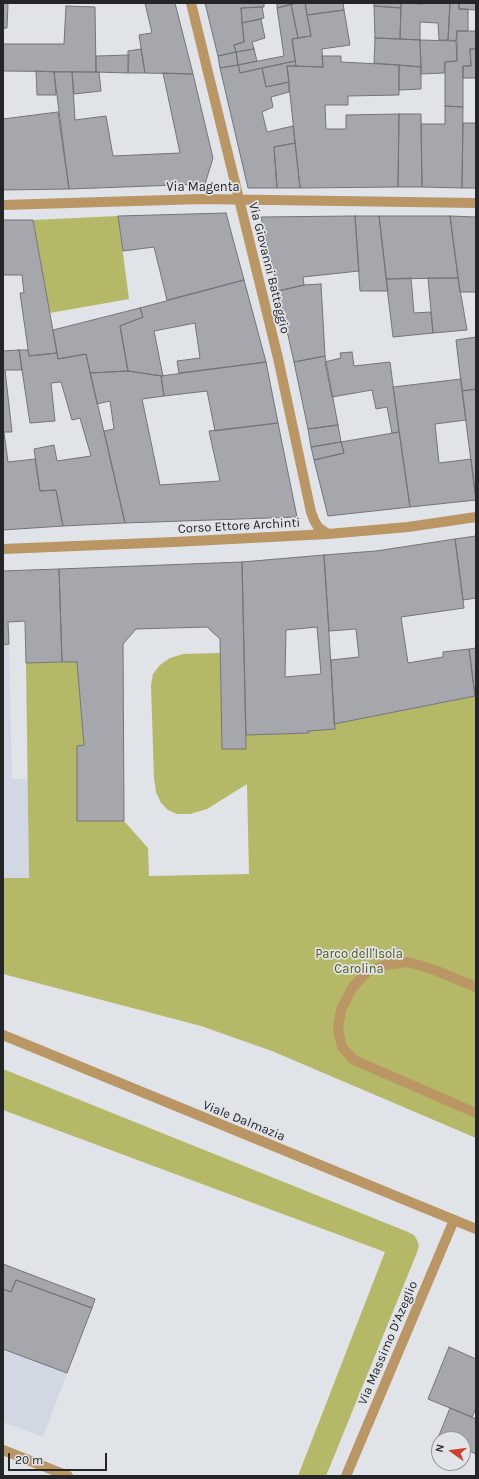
<!DOCTYPE html>
<meta charset="utf-8">
<style>
body{margin:0}
#map{position:relative;width:479px;height:1479px;overflow:hidden;background:#e0e3e8;font-family:Karla,sans-serif}
canvas{display:block}
.frame{position:absolute;inset:0;border:4px solid #242527;pointer-events:none}
.north{position:absolute;left:431px;top:1431px;width:40px;height:40px;box-sizing:border-box;background:#e0e3e8;border:1px solid #95979b;border-radius:50%;rotate:284deg;font-size:11px;font-weight:700;line-height:16px;text-align:center;color:#242527}
.north::after{content:'';display:block;margin:auto;width:14px;height:18px;background:#cd412f;clip-path:polygon(50% 0,100% 100%,50% 72%,0 100%)}
.scale{position:absolute;left:8px;top:1453px;width:99px;height:18px;box-sizing:border-box;border:2px solid #242527;border-top:0;padding-left:5px;font-size:12px;line-height:14px;white-space:nowrap;color:#242527;-webkit-text-stroke:3px #e0e3e8;paint-order:stroke}
</style>
<div id="map">
<canvas width="479" height="1479"></canvas>
<div class="frame"></div>
<div class="north">N</div>
<div class="scale">20 m</div>
</div>
<script>
const ctx = document.querySelector('canvas').getContext('2d');
ctx.lineJoin = 'round';
function fillPath(path, color) { ctx.fillStyle = color; ctx.fill(path, 'evenodd'); }
const poly = rows => new Path2D(rows.map(r => 'M' + r).join(''));
function strokePath(path, color, width, dash) { ctx.strokeStyle = color; ctx.lineWidth = width; ctx.lineCap = dash ? 'butt' : 'round'; ctx.setLineDash(dash || []); ctx.stroke(path); }
function drawText(font, color, halo, rows, align = 'center') {
  ctx.font = font + ' Karla,sans-serif'; ctx.lineWidth = 3.5; ctx.setLineDash([]); ctx.textBaseline = 'middle'; ctx.strokeStyle = halo; ctx.fillStyle = color; for (const [text, x, y, turn = 0] of rows) {
    ctx.save(); ctx.translate(x, y); ctx.rotate((+turn || 0) * Math.PI / 180); ctx.textAlign = isNaN(turn) ? turn : align; if (halo) ctx.strokeText(text, 0, 0); ctx.fillText(text, 0, 0); ctx.restore();
  }
}
fillPath(poly([
 [9,644,12,779,28,779,29,878,3,878,3,645],
 [3,1264,95,1299,43,1437,3,1422]
]), '#d1d8e4');
fillPath(poly([
 [118,216,129,299,50,313,33,220],
 [220,653,222,749,246,749,246,735,309,733,308,731,335,729,334,724,476,696,476,1138,272,1051,201,1026,3,974,3,878,29,878,26,663,77,662,84,745,77,746,77,821,124,821,148,848,149,876,249,874,247,784,207,809,190,814,177,814,168,810,161,803,156,792,154,778,151,685,153,674,160,665,170,658,183,654],
 [3,1069,408,1232,414,1235,417,1240,419,1246,416,1255,326,1476,298,1476,385,1252,3,1110]
]), '#b4b867');
const building = poly([
 [3,3,8,3,7,28,3,28,3,3],
 [145,3,175,3,193,74,145,73,139,35,152,33,145,3],
 [205,3,264,3,264,7,241,8,244,42,234,45,236,52,218,56,205,3],
 [277,3,298,3,277,8,277,3],
 [298,3,305,3,311,36,298,38,291,4,298,3],
 [305,3,343,3,344,10,307,15,305,3],
 [374,3,401,3,401,8,374,6,374,3],
 [401,3,422,4,422,3,450,3,448,40,439,40,438,23,420,22,420,40,400,39,401,3],
 [450,3,459,3,459,9,468,9,468,31,457,31,456,41,448,40,450,3],
 [459,3,476,3,476,10,459,9,459,3],
 [291,4,298,38,292,39,295,61,240,73,238,65,284,56,277,8,291,4],
 [66,6,95,7,96,72,3,71,3,44,64,44,66,6],
 [374,6,401,8,400,39,375,38,374,6],
 [262,7,264,18,242,23,241,8,262,7],
 [344,10,350,45,322,49,323,67,296,66,292,39,311,36,307,15,344,10],
 [261,19,265,38,252,42,254,49,236,52,234,45,244,42,242,23,261,19],
 [457,31,476,31,476,49,470,49,471,66,463,66,463,107,445,106,445,62,457,61,457,31],
 [375,38,420,40,421,67,374,63,375,38],
 [420,40,456,41,457,61,445,62,444,73,421,74,420,40],
 [141,49,145,73,128,73,128,51,141,49],
 [254,49,257,61,238,65,236,52,254,49],
 [470,49,476,49,476,78,463,78,463,66,471,66,470,49],
 [236,52,238,65,220,68,218,56,236,52],
 [129,55,128,73,96,72,96,56,129,55],
 [322,56,341,56,341,62,399,65,399,95,348,96,348,105,325,105,326,129,346,129,346,115,399,114,398,187,300,188,287,66,323,67,322,56],
 [295,61,296,66,287,66,289,82,266,87,262,68,295,61],
 [238,65,240,73,262,68,266,87,289,82,289,92,271,97,273,107,262,112,267,132,293,126,295,143,274,147,277,188,248,188,220,68,238,65],
 [399,65,421,67,421,89,399,90,399,65],
 [36,71,54,72,56,95,37,95,36,71],
 [54,72,72,72,75,120,106,116,113,156,180,153,163,73,193,74,213,158,205,184,69,189,54,72],
 [72,72,99,72,101,91,74,94,72,72],
 [445,106,463,107,462,188,422,187,421,124,445,124,445,106],
 [58,112,69,189,3,190,3,119,58,112],
 [399,114,421,114,422,187,398,187,399,114],
 [463,123,476,123,476,188,462,188,463,123],
 [295,143,300,188,277,188,274,147,295,143],
 [226,213,244,280,167,300,154,247,123,251,118,216,226,213],
 [355,216,379,216,388,291,360,291,355,216],
 [355,216,359,271,303,277,304,285,278,291,261,217,355,216],
 [379,216,450,216,458,278,386,279,379,216],
 [450,216,476,217,476,292,460,292,450,216],
 [3,220,33,220,57,353,29,356,20,293,24,293,22,275,3,275,3,220],
 [411,278,414,313,431,312,433,333,393,337,386,279,411,278],
 [428,278,458,278,467,330,433,333,428,278],
 [244,280,266,362,179,373,177,361,200,358,195,323,154,331,163,376,128,371,120,326,143,317,140,308,244,280],
 [321,284,325,356,294,362,278,291,304,285,321,284],
 [140,308,143,317,120,326,128,371,90,373,86,354,58,359,53,330,140,308],
 [476,337,476,389,462,391,456,340,476,337],
 [19,350,28,350,29,356,57,353,58,359,86,354,125,523,63,526,56,490,40,491,34,449,54,445,57,461,91,456,80,418,72,420,61,382,51,383,55,421,30,423,19,350],
 [19,350,22,370,5,370,12,432,4,432,8,462,35,459,40,491,56,490,63,526,3,530,3,351,19,350],
 [352,352,354,366,390,362,399,432,392,433,387,407,376,409,372,390,332,397,325,362,341,358,340,353,352,352],
 [325,356,338,425,308,429,294,362,325,356],
 [266,362,278,423,215,431,207,391,164,396,161,376,266,362],
 [128,371,161,376,164,396,142,399,160,485,220,481,209,431,278,423,297,517,125,523,104,431,114,429,110,401,97,404,90,373,128,371],
 [461,379,466,420,435,424,439,463,471,459,476,500,410,507,393,387,461,379],
 [476,389,476,500,462,391,476,389],
 [338,425,341,442,311,447,308,429,338,425],
 [399,432,410,507,328,516,314,460,344,453,341,442,399,432],
 [341,442,344,453,314,460,311,447,341,442],
 [476,536,476,598,463,600,455,539,476,536],
 [455,539,464,608,401,617,408,663,443,657,443,652,469,649,475,696,334,724,331,660,359,657,356,629,329,631,324,555,376,551,455,539],
 [324,555,335,729,308,731,309,733,246,735,242,562,324,555],
 [317,627,321,674,285,677,286,630,317,627],
 [242,562,246,749,222,749,220,639,207,627,136,629,123,644,124,821,77,821,77,746,84,745,77,662,62,662,59,569,242,562],
 [59,569,62,662,26,663,25,621,8,622,9,644,3,645,3,571,59,569],
 [476,648,476,696,475,696,469,649,476,648],
 [3,1264,95,1299,92,1308,16,1280,11,1292,3,1289,3,1264],
 [16,1280,92,1308,67,1373,3,1349,3,1289,11,1292,16,1280],
 [449,1347,476,1359,476,1408,472,1417,428,1399,449,1347],
 [450,1408,476,1419,476,1454,463,1448,463,1439,438,1438,450,1408]
]);
fillPath(building, '#a5a7ac');
strokePath(building, '#727479', 1);
strokePath(poly([
 [476,987,437,971,419,965,407,962,386,965,368,971,352,988,341,1010,338,1029,342,1047,354,1060,476,1113]
]), '#b99663', 10);
strokePath(poly([
 [191,3,278,358,311,512,314,520,318,527,328,534],
 [3,205,202,199,476,203],
 [3,549,174,542,328,534,408,527,476,517],
 [3,1450,68,1476],
 [346,1476,454,1220]
]), '#b99663', 10);
strokePath(poly([
 [3,1035,476,1229]
]), '#b99663', 10);
drawText('13px', '#242527', '#e0e3e8', [
 ["Via Magenta",203,187],
 ["Via Giovanni Battaggio",269,268,76],
 ["Corso Ettore Archinti",239,526,-3],
 ["Viale Dalmazia",244,1121,22],
 ["Via Massimo D’Azeglio",388,1343,-67]
]);
drawText('13px', '#585915', '#e0e3e8', [
 ["Parco dell'Isola",359,954],
 ["Carolina",359,969]
]);
</script>
